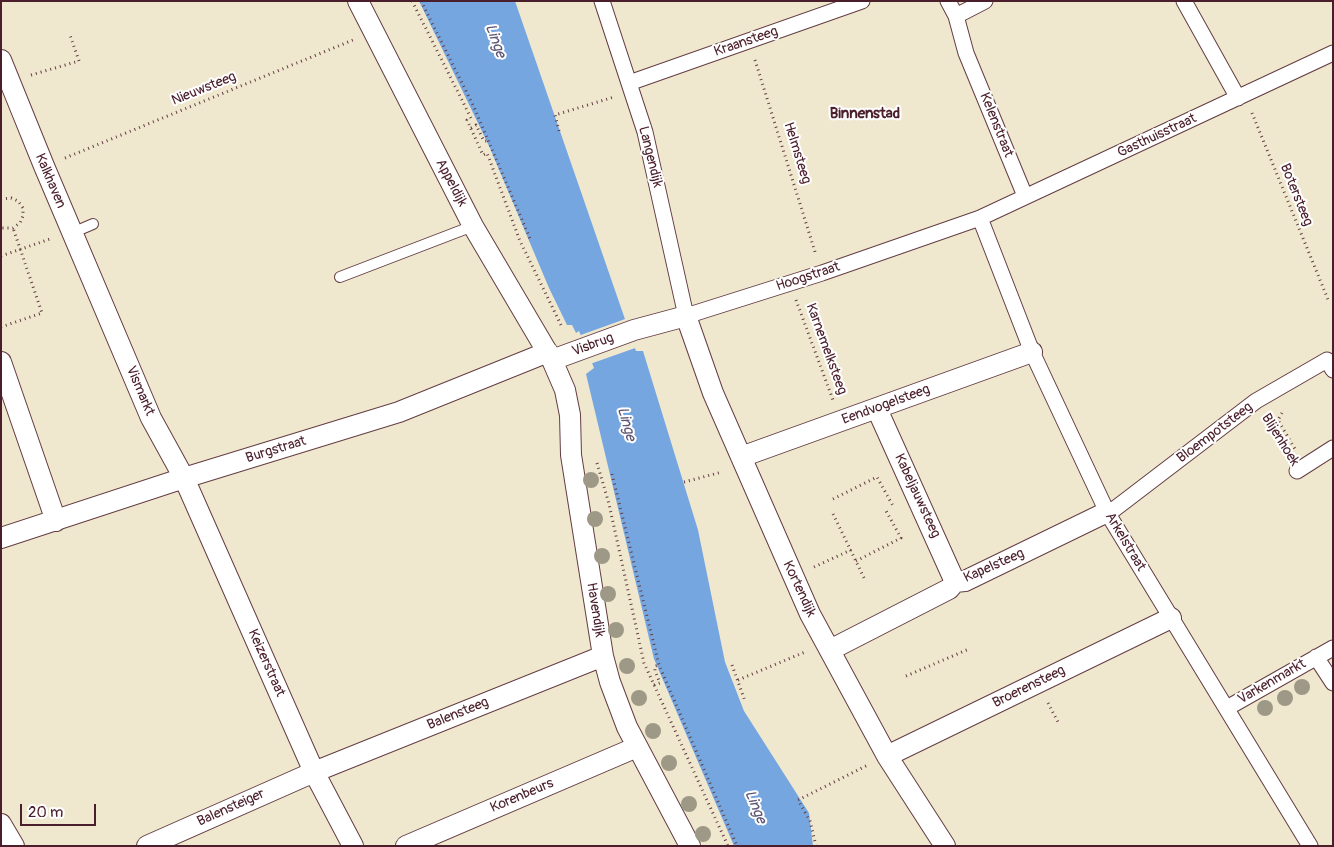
<!DOCTYPE html>
<style>
body{margin:0}
#map{position:relative;width:1334px;height:847px;overflow:hidden;background:#f0e8ce;font-family:Pangolin,sans-serif}
canvas{display:block}
.frame{position:absolute;inset:0;border:2px solid #4a1f2b;pointer-events:none}
.scale{position:absolute;left:20px;top:804px;width:76px;height:22px;box-sizing:border-box;border:2px solid #4a1f2b;border-top:0;padding-left:6px;font-size:15px;line-height:18px;white-space:nowrap;color:#4a1f2b;-webkit-text-stroke:4px #fff;paint-order:stroke}
</style>
<div id="map">
<canvas width="1334" height="847"></canvas>
<div class="frame"></div>
<div class="scale">20 m</div>
</div>
<script>
const ctx = document.querySelector('canvas').getContext('2d');
ctx.lineJoin = 'round';
function fillPath(path, color) { ctx.fillStyle = color; ctx.fill(path, 'evenodd'); }
const poly = rows => new Path2D(rows.map(r => 'M' + r).join(''));
function strokePath(path, color, width, dash) { ctx.strokeStyle = color; ctx.lineWidth = width; ctx.lineCap = dash ? 'butt' : 'round'; ctx.setLineDash(dash || []); ctx.stroke(path); }
function drawText(font, color, halo, rows, align = 'center') {
  ctx.font = font + ' Pangolin,sans-serif'; ctx.lineWidth = 4; ctx.setLineDash([]); ctx.textBaseline = 'middle'; ctx.strokeStyle = halo; ctx.fillStyle = color; for (const [text, x, y, turn = 0] of rows) {
    ctx.save(); ctx.translate(x, y); ctx.rotate((+turn || 0) * Math.PI / 180); ctx.textAlign = isNaN(turn) ? turn : align; if (halo) ctx.strokeText(text, 0, 0); ctx.fillText(text, 0, 0); ctx.restore();
  }
}
fillPath(poly([
 [419,1,515,1,636,351,643,351,698,530,725,662,744,711,809,813,813,846,734,846,654,659,586,374,594,368,579,331,576,333,572,325,567,325,549,288,489,146]
]), '#76a6e0');
fillPath(poly([
 [628,318,638,347,590,364,578,336]
]), '#f0e8ce');
const service = poly([
 [72,233,93,224],
 [340,277,473,226]
]);
const pedestrian = poly([
 [602,1,645,132,686,316,822,273,980,218,1333,53],
 [948,1,956,16,966,53,1025,196],
 [1184,1,1238,98],
 [956,16,985,1],
 [629,83,862,1],
 [980,218,1032,352,1108,514,1310,846],
 [1297,471,1333,448],
 [1108,514,1256,401,1327,360,1333,370],
 [1316,657,1333,683],
 [1227,708,1333,648]
]);
const minor = poly([
 [358,1,473,226,552,360,565,390,570,415,571,455,603,656,610,682,627,727,690,846],
 [1,60,44,166,151,418,184,478,314,772,353,846],
 [552,360,634,330,686,316,713,393,810,614,887,756,945,846],
 [1,362,56,521],
 [877,409,955,582],
 [741,457,1032,352],
 [1,538,184,478,399,412,548,352],
 [830,650,949,589,955,582,965,581,1107,512],
 [887,756,1171,618],
 [1,824,14,846],
 [147,846,314,772,603,656],
 [406,846,637,747]
]);
strokePath(service, '#633d43', 12);
strokePath(pedestrian, '#633d43', 17);
strokePath(minor, '#633d43', 22);
strokePath(poly([
 [412,1,471,118,467,120,483,155,487,153,520,241,561,325],
 [421,1,473,105,531,241],
 [755,60,816,255],
 [31,75,79,61,70,35],
 [1252,113,1329,302],
 [471,128,476,125,484,141,489,141],
 [559,131,555,115,614,97],
 [65,158,353,40],
 [1,199,11,198,18,201,23,208,23,216,20,223,13,228,1,228],
 [1,256,50,239],
 [796,300,833,400],
 [1,327,42,313,13,228],
 [1282,413,1278,420,1295,449],
 [1266,418,1287,454],
 [597,463,609,504,644,663,728,846],
 [612,474,659,665,737,846],
 [684,482,722,472],
 [833,499,877,477,893,506],
 [833,514,864,578],
 [856,561,901,538,885,509],
 [814,567,851,550],
 [732,665,745,701],
 [906,676,969,649],
 [738,680,805,652],
 [654,685,660,683,655,671,655,666,659,665],
 [1048,703,1059,724],
 [816,846,810,821,798,800,868,765]
]), '#633d43', 3, [1, 4]);
strokePath(service, '#fff', 10);
strokePath(pedestrian, '#fff', 15);
strokePath(minor, '#fff', 20);
ctx.fillStyle = '#9e9886';
for (const [x, y] of [
 [591,480],
 [595,519],
 [602,556],
 [608,594],
 [616,630],
 [627,666],
 [1302,687],
 [639,698],
 [1285,698],
 [1265,708],
 [653,731],
 [669,763],
 [689,804],
 [703,834]
]) { ctx.beginPath(); ctx.arc(x, y, 8, 0, 2 * Math.PI); ctx.fill(); }
drawText('14px', '#4a1f2b', '#fff', [
 ["Kraansteeg",746,42,-19],
 ["Nieuwsteeg",204,89,-22],
 ["Kelenstraat",996,125,68],
 ["Gasthuisstraat",1157,136,-25],
 ["Helmsteeg",797,153,73],
 ["Langendijk",650,157,76],
 ["Kalkhaven",50,181,67],
 ["Appeldijk",451,183,62],
 ["Botersteeg",1296,195,68],
 ["Hoogstraat",808,277,-18],
 ["Visbrug",593,345,-20],
 ["Karnemelksteeg",826,349,70],
 ["Vismarkt",140,391,67],
 ["Eendvogelsteeg",886,405,-20],
 ["Bloempotsteeg",1215,433,-37],
 ["Blijenhoek",1280,440,58],
 ["Burgstraat",276,450,-17],
 ["Kabeljauwsteeg",917,496,65],
 ["Arkelstraat",1125,542,59],
 ["Kapelsteeg",994,566,-24],
 ["Kortendijk",799,589,65],
 ["Havendijk",595,610,81],
 ["Keizerstraat",266,663,66],
 ["Varkenmarkt",1272,682,-30],
 ["Broerensteeg",1029,687,-26],
 ["Balensteeg",458,714,-22],
 ["Korenbeurs",522,796,-23],
 ["Balensteiger",231,808,-24]
]);
drawText('italic 15px', '#5c5573', '#fff', [
 ["Linge",495,41,70],
 ["Linge",626,424,74],
 ["Linge",755,807,68]
]);
drawText('bold 15px', '#4a1f2b', '#fff', [
 ["Binnenstad",865,114]
]);
</script>
